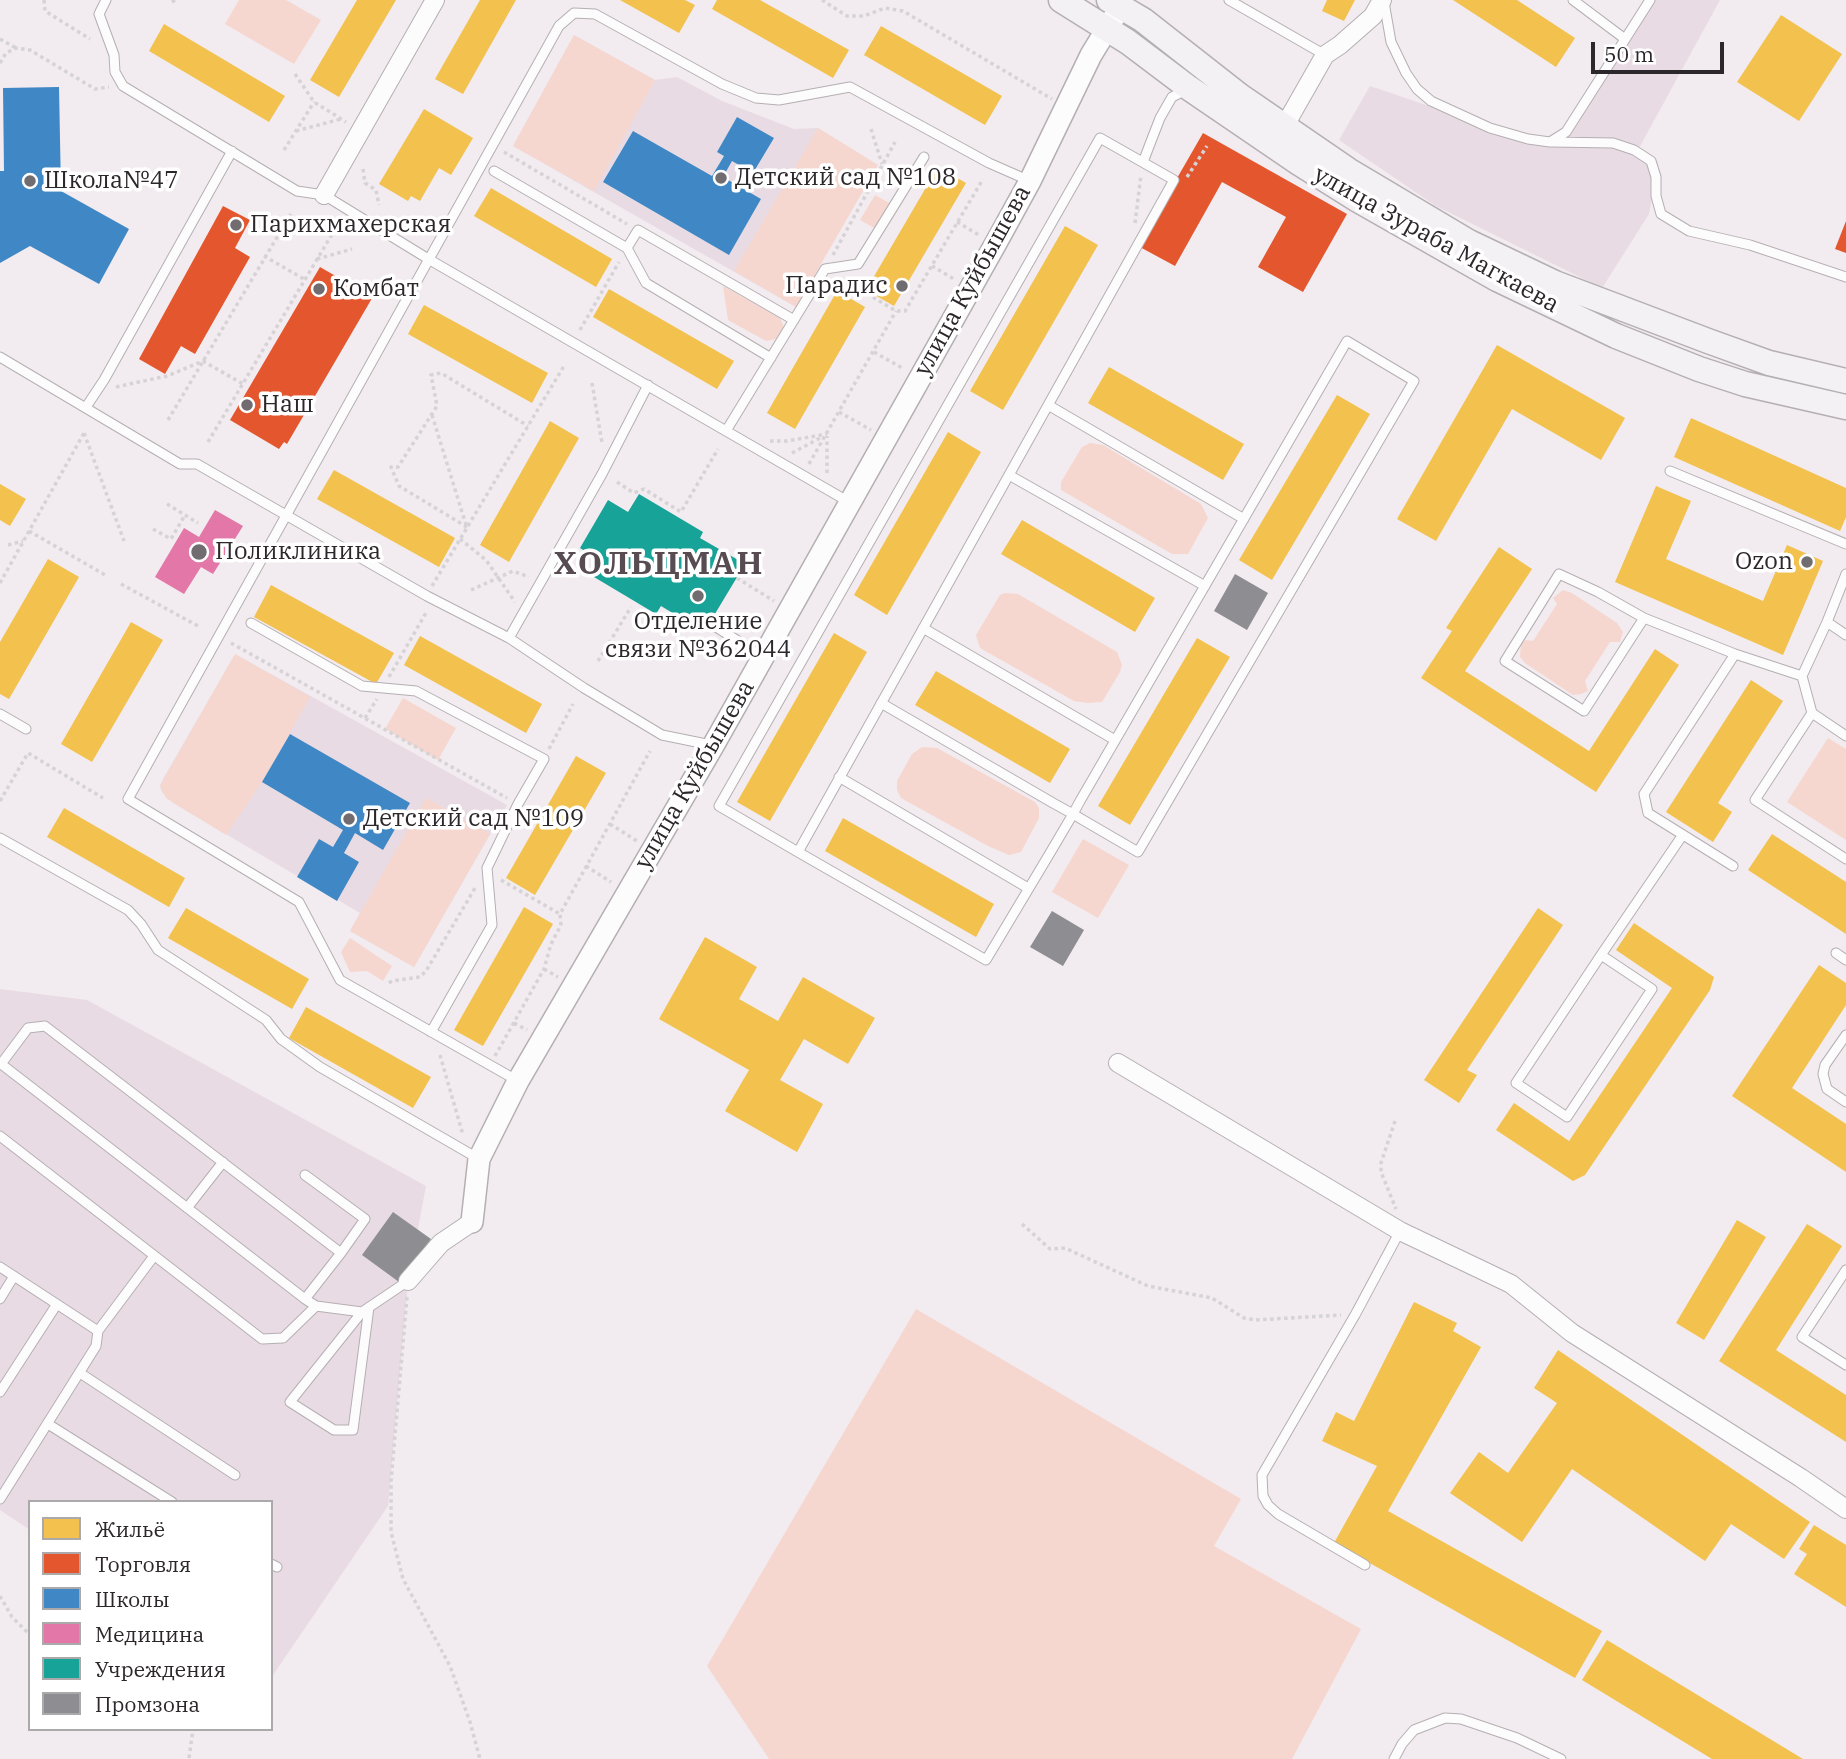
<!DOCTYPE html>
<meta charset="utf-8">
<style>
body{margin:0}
#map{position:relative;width:1846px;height:1759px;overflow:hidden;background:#f2ebef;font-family:"IBM Plex Serif",serif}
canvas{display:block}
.legend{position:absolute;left:28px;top:1500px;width:245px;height:231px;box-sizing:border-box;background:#fff;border:2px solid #aba9aa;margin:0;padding:9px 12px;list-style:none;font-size:21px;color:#2c272a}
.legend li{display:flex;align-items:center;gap:14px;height:35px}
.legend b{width:35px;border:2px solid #aba9aa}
.scale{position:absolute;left:1591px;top:42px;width:133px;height:32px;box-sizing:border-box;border:4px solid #2c272a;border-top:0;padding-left:9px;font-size:21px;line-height:24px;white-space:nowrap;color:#2c272a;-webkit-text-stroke:5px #fff;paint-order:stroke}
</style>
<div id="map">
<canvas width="1846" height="1759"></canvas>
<ul class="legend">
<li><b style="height:19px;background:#f2c14e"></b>Жильё</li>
<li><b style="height:19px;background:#e4572e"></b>Торговля</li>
<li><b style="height:19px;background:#3f88c5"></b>Школы</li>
<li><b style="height:19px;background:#e377a8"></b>Медицина</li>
<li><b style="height:19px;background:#17a398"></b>Учреждения</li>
<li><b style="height:19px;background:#8d8d92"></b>Промзона</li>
</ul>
<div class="scale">50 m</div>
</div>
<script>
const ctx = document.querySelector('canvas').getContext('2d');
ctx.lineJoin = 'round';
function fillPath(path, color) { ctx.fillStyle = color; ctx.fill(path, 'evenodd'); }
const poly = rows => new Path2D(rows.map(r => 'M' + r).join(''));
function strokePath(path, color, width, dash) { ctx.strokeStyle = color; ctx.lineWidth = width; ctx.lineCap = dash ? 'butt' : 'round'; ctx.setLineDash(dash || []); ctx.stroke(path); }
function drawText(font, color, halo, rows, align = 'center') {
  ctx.font = font + ' "IBM Plex Serif",serif'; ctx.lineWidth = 7; ctx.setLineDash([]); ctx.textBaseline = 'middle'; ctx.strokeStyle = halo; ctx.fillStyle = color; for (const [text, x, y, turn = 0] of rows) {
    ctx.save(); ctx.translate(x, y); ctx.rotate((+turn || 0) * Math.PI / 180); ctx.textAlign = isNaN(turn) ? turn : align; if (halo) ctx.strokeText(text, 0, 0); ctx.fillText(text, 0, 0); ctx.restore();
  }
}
fillPath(poly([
 [1655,0,1720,0,1639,148,1655,180,1649,214,1602,288,1436,206,1339,140,1370,86,1550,147],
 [574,35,655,80,677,77,722,101,794,129,818,128,878,165,796,307,513,146],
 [235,654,507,805,414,967,350,931,360,913,173,803,162,792,160,786,163,779],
 [0,989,87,1000,426,1186,408,1281,388,1506,271,1678,271,1502,30,1502,30,1530,0,1510]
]), '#e9dbe3');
fillPath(poly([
 [239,0,286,0,321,20,294,64,225,24],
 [574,35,655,80,594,191,513,146],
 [818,128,878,165,796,307,734,271],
 [875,195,891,204,876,229,860,220],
 [723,286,780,318,784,327,776,339,766,341,728,320],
 [1090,443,1103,445,1201,504,1208,518,1188,554,1172,554,1061,490,1061,482,1082,447],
 [1563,590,1572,593,1617,623,1623,632,1620,642,1610,642,1585,681,1588,691,1581,694,1573,695,1525,663,1520,657,1521,644,1525,640,1533,641,1557,604,1553,598],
 [1005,593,1018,594,1117,652,1122,665,1120,672,1102,702,1088,703,1074,701,980,648,976,635,1000,595],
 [235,654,310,697,262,782,226,835,166,798,160,786],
 [403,698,456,728,438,760,385,729],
 [1828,738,1846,749,1846,840,1787,802],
 [922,747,937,748,1035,802,1039,808,1039,818,1021,852,1009,855,988,846,901,798,897,790,897,781,912,754],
 [426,798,490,834,414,967,350,931],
 [1083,839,1129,865,1098,918,1052,892],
 [350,938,392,966,383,981,367,971,350,972,341,952],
 [916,1309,1241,1499,1214,1546,1361,1629,1292,1759,769,1759,707,1666]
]), '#f6d7cf');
fillPath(poly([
 [357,0,396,0,339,97,310,80],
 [480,0,516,0,463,94,435,79],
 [620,0,685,0,695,5,679,33],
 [717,0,760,0,849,50,833,78,712,9],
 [1327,0,1355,0,1344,21,1322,11],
 [1453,0,1517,0,1575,38,1556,67],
 [1781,15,1842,54,1799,121,1737,82],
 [164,24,285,96,269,122,149,51],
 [881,26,1002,96,985,125,864,55],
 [424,109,473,138,451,175,439,168,420,201,411,196,408,201,379,184],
 [938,167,966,183,894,306,866,290],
 [491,188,612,259,596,287,474,216],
 [1065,226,1098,245,1003,410,970,391],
 [609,289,734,361,717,389,593,317],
 [837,291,865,307,795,429,767,413],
 [424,305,548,373,532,403,408,334],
 [1497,345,1625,418,1601,460,1512,409,1436,541,1397,519],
 [1109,367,1244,444,1223,480,1088,403],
 [1337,395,1370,414,1272,580,1239,560],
 [1691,418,1846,488,1846,517,1840,531,1674,457],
 [550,421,579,438,509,562,480,545],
 [948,432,981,452,887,615,854,595],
 [334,470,455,538,439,567,317,499],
 [0,484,26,499,10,526,0,520],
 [1656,486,1691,501,1666,559,1763,601,1787,545,1823,561,1783,655,1615,582],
 [1022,520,1155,598,1135,632,1001,554],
 [1499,547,1532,569,1465,671,1589,751,1655,649,1679,665,1596,792,1421,678,1452,631,1446,628],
 [48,559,79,577,9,699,0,694,0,642],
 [271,585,394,653,376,684,254,617],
 [131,622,163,640,92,762,61,744],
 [834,633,867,652,770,821,737,802],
 [420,636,542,704,526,733,404,665],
 [1197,638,1230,657,1130,825,1098,806],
 [936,671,1070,749,1050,783,915,705],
 [1751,680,1783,701,1718,803,1732,812,1713,842,1666,812],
 [576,756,606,773,535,895,506,878],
 [64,808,185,878,169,907,47,837],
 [843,818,994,904,976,937,825,851],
 [1772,834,1846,882,1846,934,1748,870],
 [524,907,553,924,483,1046,454,1030],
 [186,908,309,979,292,1009,168,938],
 [1538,908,1563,925,1467,1070,1477,1075,1459,1103,1424,1080],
 [1634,923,1714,977,1710,990,1585,1175,1573,1181,1496,1130,1514,1103,1569,1141,1672,988,1616,950],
 [705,937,757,967,739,999,778,1021,803,977,875,1018,848,1064,804,1039,780,1080,823,1104,797,1152,725,1111,749,1070,659,1019],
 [1819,965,1846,983,1846,1005,1792,1088,1846,1124,1846,1172,1732,1096],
 [306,1007,431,1077,413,1108,289,1038],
 [1737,1220,1766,1237,1704,1340,1676,1323],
 [1807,1224,1842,1246,1776,1350,1846,1395,1846,1442,1719,1361],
 [1414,1302,1457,1323,1453,1331,1481,1347,1388,1511,1602,1631,1575,1678,1334,1543,1377,1466,1322,1441,1336,1412,1354,1421],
 [1558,1350,1810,1522,1784,1559,1731,1524,1705,1561,1572,1469,1522,1542,1450,1493,1479,1452,1508,1473,1557,1403,1534,1388],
 [1814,1525,1846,1545,1846,1607,1794,1574,1807,1554,1799,1549],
 [1607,1640,1803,1759,1712,1759,1582,1680]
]), '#f2c14e');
fillPath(poly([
 [1203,133,1347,214,1303,292,1258,267,1286,217,1222,182,1175,266,1138,246],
 [223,206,250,220,235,248,250,257,195,354,181,346,165,374,139,359],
 [1846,221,1846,253,1835,249],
 [320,267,360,290,362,285,373,291,371,300,287,444,284,442,279,449,230,420]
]), '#e4572e');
fillPath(poly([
 [59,87,61,191,129,229,99,284,30,246,0,263,0,171,4,171,3,88],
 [737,117,774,138,753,173,732,161,723,177,761,199,729,255,603,182,633,131,712,176,724,156,717,152],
 [290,734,410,803,383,850,355,833,344,853,359,862,337,901,297,877,319,839,333,847,343,830,262,782]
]), '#3f88c5');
fillPath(poly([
 [215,510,243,526,213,574,201,567,184,594,155,577,184,528,199,537]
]), '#e377a8');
fillPath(poly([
 [639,494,703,532,700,538,745,564,704,632,661,606,656,614,594,577,602,562,580,548,608,500,628,512]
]), '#17a398');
fillPath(poly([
 [1235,574,1268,593,1247,630,1214,611],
 [1052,911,1084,930,1063,966,1030,947],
 [393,1212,431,1239,399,1282,362,1255]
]), '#8d8d92');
const service = poly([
 [106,0,99,14,114,55,115,72,123,86,297,191,324,195,430,260,849,502],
 [1229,0,1325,55],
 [1573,0,1625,39],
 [1384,2,1391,42,1406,73,1417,89,1431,101,1490,128,1528,139,1550,142,1566,132,1650,0],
 [1552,142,1613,143,1634,150,1651,161,1656,177,1656,196,1661,214,1689,231,1750,245,1846,277],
 [1143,162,1160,118,1172,97,1188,89],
 [494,171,627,248,646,283,771,358],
 [627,248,638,230,794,320],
 [0,357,180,464,197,464,427,596,509,638,584,688,662,735,711,745],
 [1048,405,1244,519],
 [86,407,104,380,232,151],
 [726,431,825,269,858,264,924,157],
 [1670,471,1846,544],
 [1009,475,1205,586],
 [1559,574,1598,592,1644,618,1584,711,1505,661,1559,574],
 [1846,574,1827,622,1846,635],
 [1644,618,1735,654,1802,676],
 [251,623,362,686,416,691,544,759,518,804,487,868,492,925,431,1032],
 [710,623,752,650],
 [923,628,1115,740],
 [509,638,602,474,648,385],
 [1812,713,1802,676,1827,622],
 [0,714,26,729],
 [1846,736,1812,713,1755,800,1846,859],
 [839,777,1028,888],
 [0,838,128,910,141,924,158,950,266,1020,281,1039,320,1067,479,1159],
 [798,852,1174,180,1100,138,719,806,798,852,986,960,1050,853,1073,814,1080,801,1347,341,1414,381,1138,852,1083,820,1073,814,1053,803,881,703],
 [1733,866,1648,813,1644,794,1735,654],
 [1836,953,1846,960],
 [1601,955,1652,989,1567,1117,1516,1083,1601,955,1682,836],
 [1846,1035,1825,1065,1823,1074,1827,1089,1846,1102],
 [0,1063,305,1299],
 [1,1064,28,1028,45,1026,341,1253,305,1299,316,1306,362,1312,408,1281],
 [518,1081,340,980,299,902,128,799,559,26,574,13,595,14,722,84,756,98,779,100,850,87,989,163,1030,181],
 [0,1136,262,1339,283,1338,316,1306],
 [305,1175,365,1219,341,1253],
 [187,1208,223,1162],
 [0,1267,98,1331],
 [1846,1270,1802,1337,1846,1365],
 [0,1299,14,1276],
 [362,1312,290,1402,334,1430,353,1430,369,1307],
 [80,1373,235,1475],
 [0,1392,57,1304],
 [48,1424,172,1502],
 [0,1499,96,1346,98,1331,154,1256],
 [271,1564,277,1567],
 [1365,1565,1278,1514,1268,1505,1263,1496,1262,1475,1355,1315,1400,1231],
 [1394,1759,1402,1744,1414,1730,1445,1718,1461,1719,1517,1738,1561,1759]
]);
const minor = poly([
 [1284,127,1325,55,1340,45,1373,16,1382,0],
 [324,195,435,0],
 [1118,1063,1400,1231,1511,1284,1572,1333,1801,1478,1846,1509],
 [408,1281,441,1243,472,1222]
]);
const tertiary = poly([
 [472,1222,479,1159,518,1081,713,746,996,243,1030,181,1091,55,1116,14]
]);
const secondary = poly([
 [1061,0,1128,42,1189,88,1299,163,1358,200,1497,279,1616,336,1699,369,1745,384,1846,407],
 [1109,0,1143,20,1240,96,1348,170,1469,242,1555,283,1708,341,1769,363,1846,381]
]);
strokePath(service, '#b4afb2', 11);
strokePath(minor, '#b4afb2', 20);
strokePath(tertiary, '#b4afb2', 24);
strokePath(secondary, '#b4afb2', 27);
strokePath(poly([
 [44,0,45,11,90,39],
 [822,0,847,16,864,16,885,8,903,11,1052,99],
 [172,2,175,0],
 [0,39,16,48],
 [0,63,6,53,16,48,30,50,95,89,109,87],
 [295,74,314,102,346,122],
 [871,129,882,164],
 [296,131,341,119],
 [284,150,314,102],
 [504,152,627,224],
 [363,169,365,183,376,190,379,205],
 [1187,177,1207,146],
 [957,222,979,235],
 [1135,223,1141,175],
 [833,255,895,142],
 [264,256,304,279],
 [317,259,352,249],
 [932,266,954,279],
 [843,279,896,311,905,311,983,179],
 [580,330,619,262],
 [874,352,904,369],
 [592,383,602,443],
 [116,387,167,376,203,361,243,384],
 [839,412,871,430],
 [432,415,466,525],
 [168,420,291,214],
 [84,433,124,541],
 [770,441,787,441,827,434],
 [208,442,340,221],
 [792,453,822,437],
 [809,464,896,311],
 [827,473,827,436],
 [617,482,634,493,644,489,681,512,718,449],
 [167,504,198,523],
 [467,527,399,486,391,467,398,467,437,406,431,375,441,373,528,426],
 [153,529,171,539,185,515],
 [29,531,105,575],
 [460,539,486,560,515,602],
 [8,545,23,541],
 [737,578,774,601],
 [0,583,84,433],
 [121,584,198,626],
 [432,586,564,366],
 [471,590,513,571,529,577],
 [231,643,507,798],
 [598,661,631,607],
 [389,677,427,611],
 [365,718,377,699],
 [549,749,573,704],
 [0,801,28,753,103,798],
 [610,824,637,841],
 [586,866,611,882],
 [501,880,560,914],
 [544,969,558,977],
 [389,983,392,981,420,977,426,971,475,888],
 [514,1023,527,1030],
 [440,1055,463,1135],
 [495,1056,544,969,551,944,561,925,560,914,650,751],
 [1395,1121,1381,1163,1381,1172,1396,1209],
 [1022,1224,1050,1249,1065,1248,1148,1286,1212,1298,1244,1318,1256,1320,1341,1315],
 [407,1297,391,1481,391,1532,403,1579,450,1666,470,1722,480,1759],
 [0,1596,12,1617,30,1635],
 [189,1758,193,1729]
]), '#d5d3d5', 3.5, [3.5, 3.5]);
strokePath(service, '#fdfcfd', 9);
strokePath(minor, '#fdfcfd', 18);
strokePath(tertiary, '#fdfcfd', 21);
strokePath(secondary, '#f4f1f4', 24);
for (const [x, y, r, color] of [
 [721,178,7,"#716c6f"],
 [30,181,7,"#716c6f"],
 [236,225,7,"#716c6f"],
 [902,286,7,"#716c6f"],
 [319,289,7,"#716c6f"],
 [247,405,7,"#716c6f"],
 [199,552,9,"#716c6f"],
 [1807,562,7,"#716c6f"],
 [698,596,7,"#716c6f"],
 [349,819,7,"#716c6f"]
]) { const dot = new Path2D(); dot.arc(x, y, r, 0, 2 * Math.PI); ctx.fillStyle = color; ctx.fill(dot); strokePath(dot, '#fff', 2.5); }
drawText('24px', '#2c272a', '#fff', [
 ["Детский сад №108",735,178],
 ["Школа№47",44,181],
 ["Парихмахерская",250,225],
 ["Парадис",888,286,"right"],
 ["Комбат",333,289],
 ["Наш",261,405],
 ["Поликлиника",215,552],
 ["Ozon",1793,562,"right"],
 ["Отделение",698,622,"center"],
 ["связи №362044",698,650,"center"],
 ["Детский сад №109",363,819]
], 'left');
drawText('24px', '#2c272a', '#fff', [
 ["улица Зураба Магкаева",1436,240,29],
 ["улица Куйбышева",973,281,-61],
 ["улица Куйбышева",695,775,-60]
]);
ctx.letterSpacing = '2px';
drawText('bold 32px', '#574c52', '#fff', [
 ["ХОЛЬЦМАН",659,565]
]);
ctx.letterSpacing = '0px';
</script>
